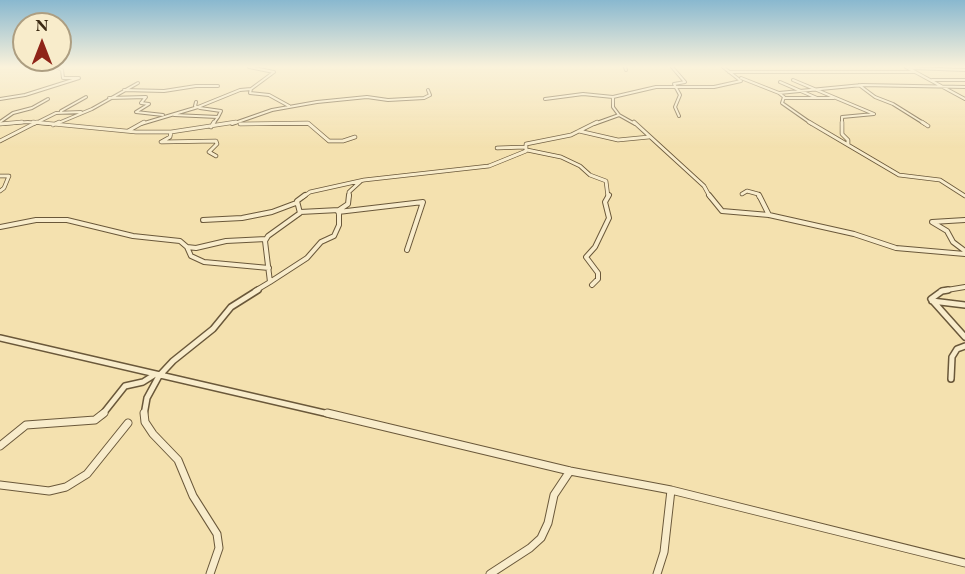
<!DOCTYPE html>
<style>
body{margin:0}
#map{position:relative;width:965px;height:574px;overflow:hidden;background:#f4e1af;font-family:"EB Garamond",serif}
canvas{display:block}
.north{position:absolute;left:12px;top:12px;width:60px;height:60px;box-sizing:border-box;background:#f8eccb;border:2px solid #ad9e81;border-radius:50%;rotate:0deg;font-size:16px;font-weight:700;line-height:24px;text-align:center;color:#3c2a13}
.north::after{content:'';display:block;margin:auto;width:21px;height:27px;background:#8f2418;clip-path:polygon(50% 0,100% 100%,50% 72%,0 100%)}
</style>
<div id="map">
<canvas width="965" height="574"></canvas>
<div class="north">N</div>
</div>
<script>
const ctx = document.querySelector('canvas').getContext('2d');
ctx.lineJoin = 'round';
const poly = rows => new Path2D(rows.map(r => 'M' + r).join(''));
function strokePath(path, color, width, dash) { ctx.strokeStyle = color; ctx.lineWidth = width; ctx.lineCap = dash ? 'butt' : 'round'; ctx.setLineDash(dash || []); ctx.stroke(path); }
const minorFar4 = poly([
 [625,67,626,70],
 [672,67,685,82,674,84,680,95,675,107,679,116],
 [906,67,965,99],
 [911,68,965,70],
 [729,72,915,72],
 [741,78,779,93,784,97,782,103,812,124],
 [793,80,874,114,842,117,842,124],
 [932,80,965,80],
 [780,82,817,98],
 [859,85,875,97,893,104,925,124],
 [251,89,250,93,269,95,289,106],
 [124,90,164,91,196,86,218,86],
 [779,93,862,85,965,87],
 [109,98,146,97,141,103,149,104,136,112,163,115],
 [784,98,834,98],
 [0,99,25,95,79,78,63,78,62,70,56,67],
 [545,99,583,94,613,97],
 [196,102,195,106,200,108,221,111,218,117],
 [61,111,86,97],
 [174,115,218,117,213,124],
 [0,122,13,113,32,108,48,99],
 [1,124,28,122,49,124],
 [34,124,56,113,81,112],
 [56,124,92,109,138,83],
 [141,124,198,107,240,90,251,89,274,72,249,67],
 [232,124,272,110,317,102,367,97,388,100,424,98,430,95,428,90],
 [245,124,309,124],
 [594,124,619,115],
 [635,124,619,115,613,107,613,97,656,87,714,87,741,81,723,67]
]);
const minorFar3 = poly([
 [33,122,136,132,171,132,236,122],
 [634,122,704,186,710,197],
 [809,122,899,175,940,180,965,196],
 [842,122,842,134,848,140,848,144],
 [922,122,928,126],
 [0,124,22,122],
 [240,124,308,123,329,141,343,141,355,137],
 [53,125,59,122],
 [211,127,214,122],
 [128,131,144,122],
 [579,131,618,140,649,137],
 [171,132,170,137,161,142,216,141,217,144,209,152,216,156],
 [0,141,37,122],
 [497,148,525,147],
 [527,150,561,157,580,166,590,175,606,181,608,197],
 [0,176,9,176,4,188,0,191],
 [742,194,747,191,758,194,759,197],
 [303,197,310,192,364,180,489,166,526,151,526,144,571,135,597,122],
 [349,197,349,192,361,181]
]);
const minorFar2 = poly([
 [709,195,722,211,769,215,854,234,896,248,965,254],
 [759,195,769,215],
 [300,212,339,210],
 [338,212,423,202,407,250],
 [203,220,242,218,272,212,296,203],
 [965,220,932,222,947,231,953,242,965,251],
 [0,227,36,220,67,220,133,236,180,241,187,247,196,248,226,241,266,239],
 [187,247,191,256,204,262,269,268],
 [270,282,307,258,321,242,334,236,339,225,339,210,348,204,349,195],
 [592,285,598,279,598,273,586,257,595,247,609,218,605,202,609,195],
 [255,291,270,282,265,241,268,236,300,213,297,201,305,195],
 [941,291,965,287]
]);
const minorFar1 = poly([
 [948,290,942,291,931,299,965,337],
 [932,301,965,305],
 [0,338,333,415],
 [951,379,952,357,957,349,965,346],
 [102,415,125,386,143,382,154,375],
 [144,415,147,398,159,376,173,361,213,329,231,307,258,290]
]);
const minor = poly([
 [144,413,145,422,153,434,178,460,193,496,217,534,219,548,210,574],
 [327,413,570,471,671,490,965,563],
 [0,446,26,425,95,420,104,413],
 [0,485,49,491,66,487,87,474,128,423],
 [490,574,530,548,541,538,548,523,554,495,570,471],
 [657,574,664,552,671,490]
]);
strokePath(minorFar4, '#6a583a', 4);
strokePath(minorFar3, '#6a583a', 4.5);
strokePath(minorFar2, '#6a583a', 6);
strokePath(minorFar1, '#6a583a', 8);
strokePath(minor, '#6a583a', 9);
strokePath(minorFar4, '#f8eccb', 2);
strokePath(minorFar3, '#f8eccb', 3);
strokePath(minorFar2, '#f8eccb', 4);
strokePath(minorFar1, '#f8eccb', 5);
strokePath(minor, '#f8eccb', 7);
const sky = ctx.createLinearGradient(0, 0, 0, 148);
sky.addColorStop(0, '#89b8cf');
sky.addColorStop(0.45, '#faf2db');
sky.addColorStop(1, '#faf2db00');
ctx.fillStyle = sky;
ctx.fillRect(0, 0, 965, 148);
</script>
